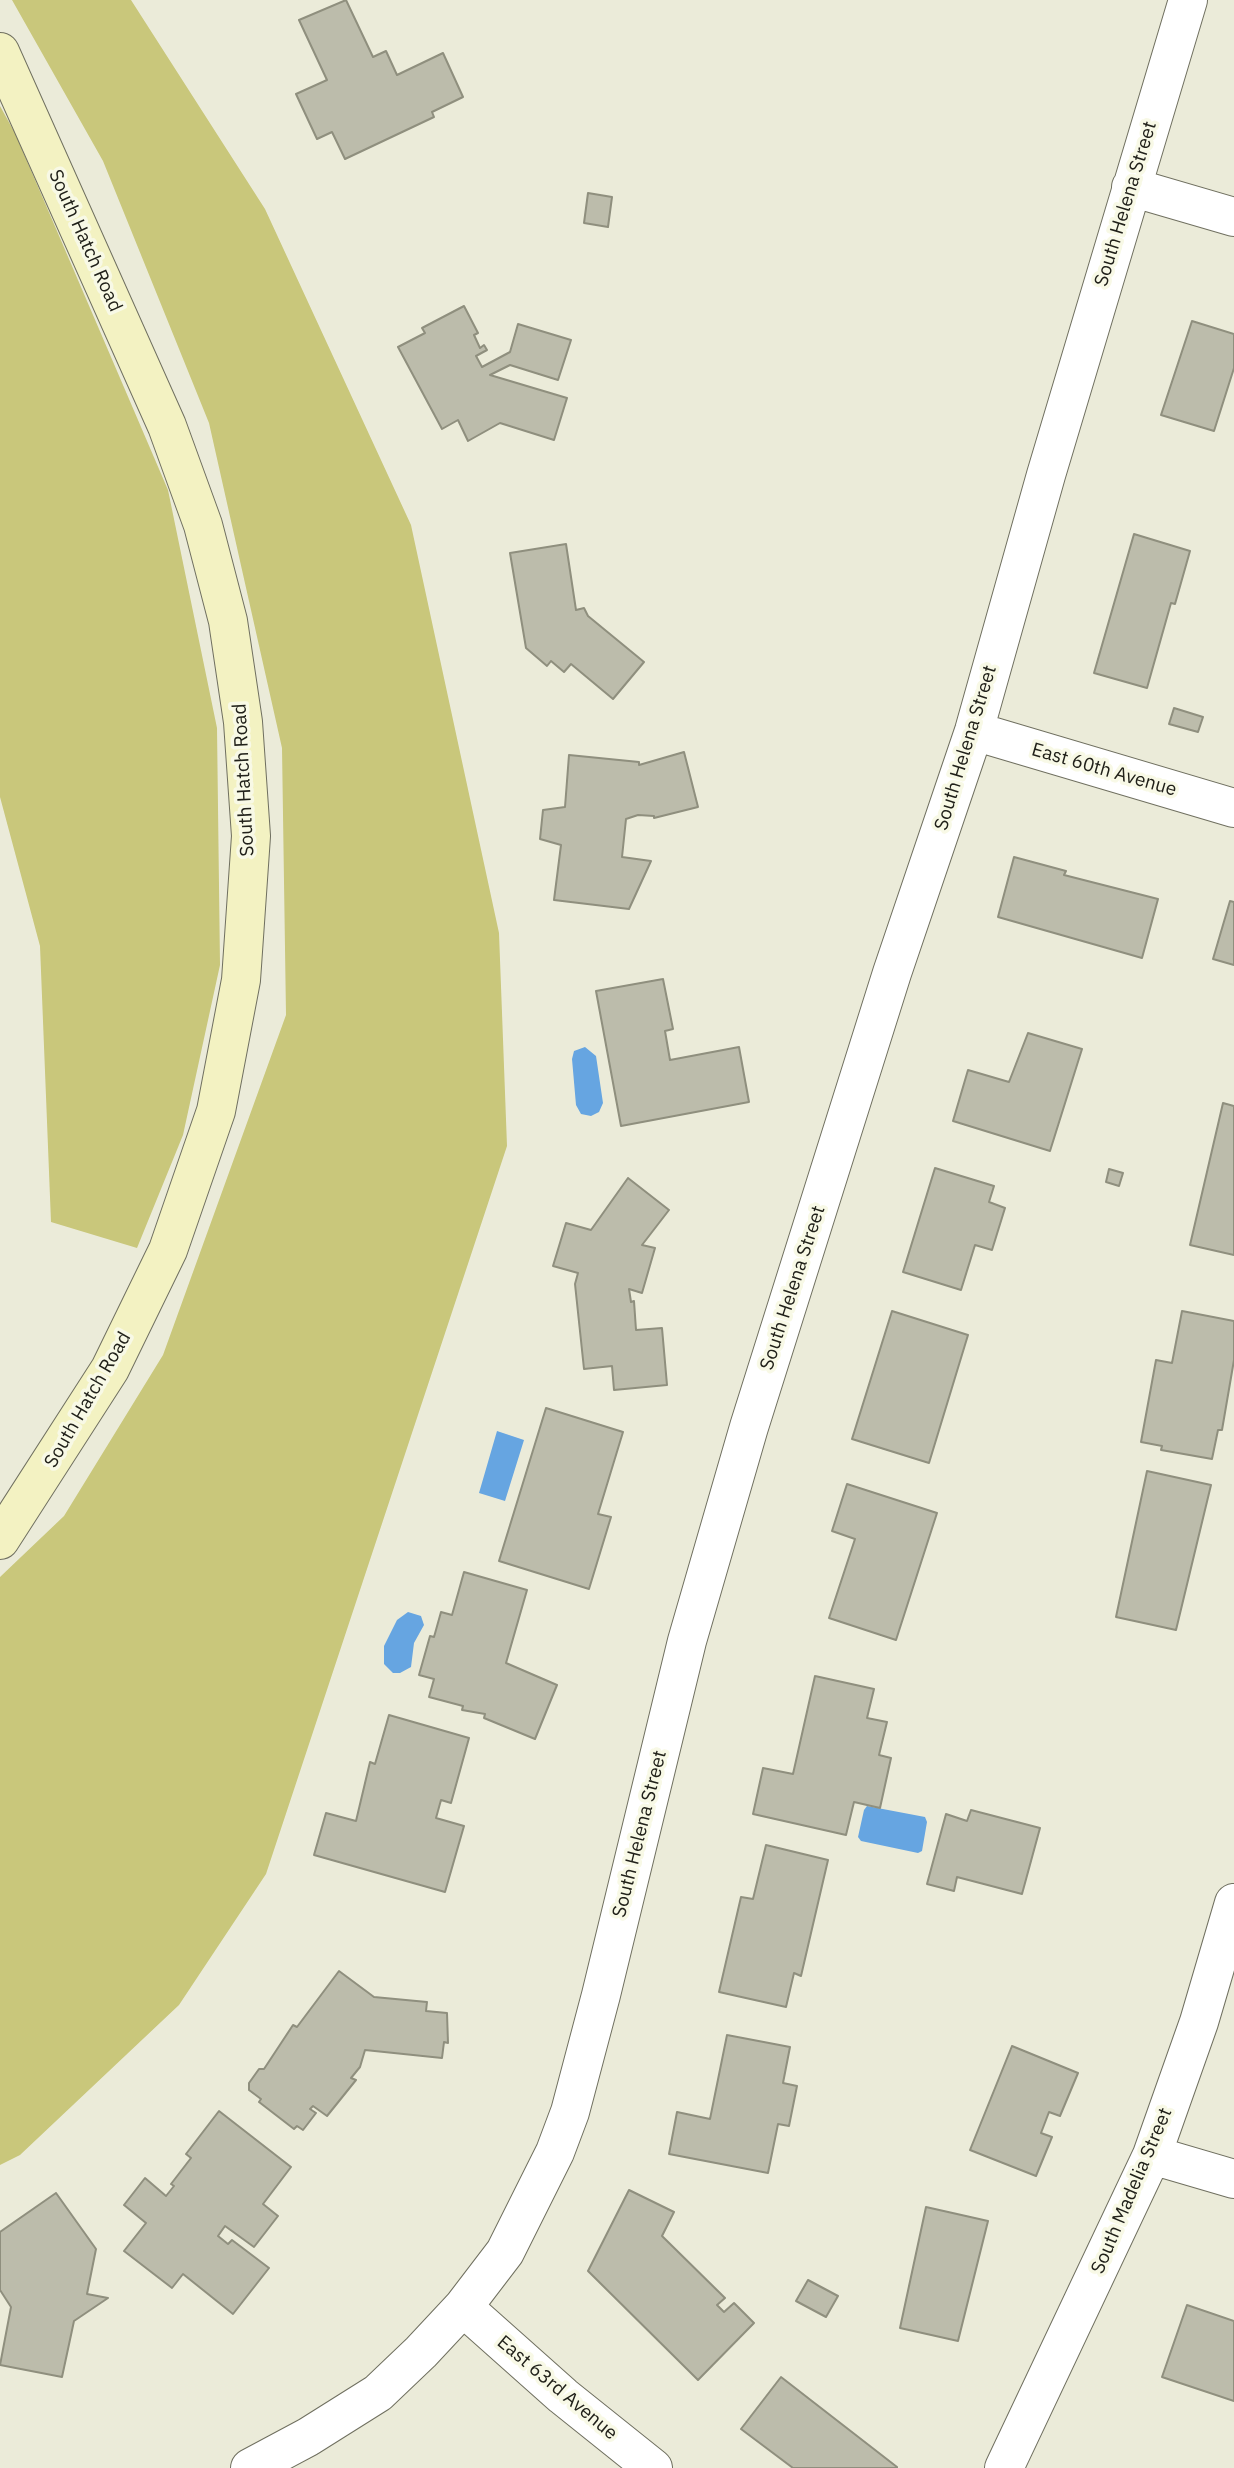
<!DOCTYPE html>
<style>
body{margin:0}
canvas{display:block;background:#ebebd9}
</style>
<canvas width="1234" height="2468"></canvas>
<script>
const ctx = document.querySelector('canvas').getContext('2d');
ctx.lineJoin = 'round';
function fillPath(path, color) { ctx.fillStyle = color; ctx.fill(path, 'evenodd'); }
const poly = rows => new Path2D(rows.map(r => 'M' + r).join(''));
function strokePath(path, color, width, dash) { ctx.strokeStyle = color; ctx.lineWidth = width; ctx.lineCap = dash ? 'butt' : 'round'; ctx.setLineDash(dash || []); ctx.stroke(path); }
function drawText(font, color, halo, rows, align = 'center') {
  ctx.font = font + ' "IBM Plex Sans",sans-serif'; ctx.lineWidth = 7; ctx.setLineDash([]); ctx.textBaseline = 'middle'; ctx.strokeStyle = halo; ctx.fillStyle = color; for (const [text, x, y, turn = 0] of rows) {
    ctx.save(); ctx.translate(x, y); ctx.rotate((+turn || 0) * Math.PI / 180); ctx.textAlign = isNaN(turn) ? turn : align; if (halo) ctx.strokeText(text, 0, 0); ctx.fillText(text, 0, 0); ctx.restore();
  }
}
fillPath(poly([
 [12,0,131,0,265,209,411,525,499,933,507,1146,266,1874,179,2005,20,2155,0,2165,0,1577,64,1516,163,1355,286,1015,282,748,209,423,103,161],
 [0,106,15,133,168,490,217,728,220,965,183,1135,137,1248,51,1222,40,946,0,797]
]), '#c9c77b');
fillPath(poly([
 [585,1047,596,1056,603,1103,599,1112,591,1116,581,1114,576,1105,572,1059,574,1051],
 [497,1431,524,1440,505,1501,479,1493],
 [408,1612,421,1616,424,1625,414,1643,411,1667,400,1673,393,1673,384,1664,384,1646,397,1620],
 [867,1806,925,1817,927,1822,922,1851,918,1853,861,1841,858,1837,864,1810]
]), '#66a5e1');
const building = poly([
 [346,0,373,57,386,51,397,75,443,53,463,97,432,112,434,117,345,159,332,132,317,139,296,94,327,80,299,20,346,0],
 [588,193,612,197,608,227,584,223,588,193],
 [464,306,478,333,474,335,480,348,484,345,487,350,476,356,482,367,510,352,518,324,571,340,558,380,510,365,490,375,567,398,554,440,500,423,468,441,458,420,442,429,398,347,425,333,422,328,464,306],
 [1192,321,1234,334,1234,368,1214,431,1161,415,1192,321],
 [1134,534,1190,551,1175,604,1171,603,1147,688,1094,673,1134,534],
 [566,544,576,610,584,608,588,616,644,662,613,699,571,664,564,672,551,661,547,666,526,648,510,553,566,544],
 [1174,708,1203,717,1198,732,1169,724,1174,708],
 [684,752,698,807,654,818,654,816,638,815,626,819,622,857,651,861,629,909,554,900,561,845,540,839,543,810,565,807,569,755,639,762,639,765,684,752],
 [1014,857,1066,871,1064,875,1158,899,1142,958,998,917,1014,857],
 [1230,901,1234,902,1234,965,1213,959,1230,901],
 [663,979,673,1029,665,1031,670,1060,739,1047,749,1102,621,1126,596,991,663,979],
 [1028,1033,1082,1049,1050,1151,953,1121,968,1070,1009,1082,1028,1033],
 [1223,1103,1234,1106,1234,1255,1190,1245,1223,1103],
 [935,1168,994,1186,989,1202,1005,1208,992,1250,975,1245,961,1290,903,1272,935,1168],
 [1109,1169,1123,1173,1119,1186,1106,1182,1109,1169],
 [628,1178,669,1210,642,1245,655,1248,642,1293,629,1289,631,1302,634,1301,636,1330,662,1328,667,1385,614,1390,612,1366,584,1369,575,1284,578,1273,553,1266,566,1223,591,1230,628,1178],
 [892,1311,968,1335,929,1463,852,1439,892,1311],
 [1182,1311,1234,1321,1234,1360,1222,1430,1218,1430,1212,1459,1161,1450,1162,1446,1141,1442,1156,1360,1172,1363,1182,1311],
 [546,1408,623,1432,598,1514,611,1517,589,1589,499,1561,546,1408],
 [1147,1471,1211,1485,1176,1630,1116,1617,1147,1471],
 [847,1484,937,1513,896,1640,829,1618,855,1539,832,1531,847,1484],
 [464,1572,527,1590,506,1663,557,1685,535,1739,484,1718,485,1714,462,1710,463,1706,429,1697,434,1679,419,1675,430,1636,434,1637,441,1612,452,1615,464,1572],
 [815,1676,874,1689,867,1718,887,1722,879,1755,891,1758,880,1808,854,1802,846,1835,753,1814,763,1768,793,1774,815,1676],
 [389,1715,469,1738,451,1803,441,1800,436,1818,464,1826,445,1892,314,1855,326,1813,356,1821,370,1762,375,1764,389,1715],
 [971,1810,1040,1828,1022,1894,957,1877,954,1891,927,1884,946,1814,967,1821,971,1810],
 [766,1845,828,1860,801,1976,794,1973,786,2007,719,1992,741,1897,753,1899,766,1845],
 [339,1971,374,1997,427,2002,426,2011,447,2013,448,2043,444,2042,442,2058,365,2050,360,2067,351,2078,356,2080,327,2116,313,2106,310,2109,316,2113,303,2130,297,2126,294,2129,259,2102,261,2099,249,2090,249,2083,259,2069,264,2069,293,2025,297,2027,339,1971],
 [727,2035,790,2047,783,2083,797,2086,789,2126,778,2124,768,2173,669,2154,677,2112,710,2119,727,2035],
 [1012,2046,1078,2073,1060,2116,1049,2112,1041,2133,1052,2137,1036,2176,970,2150,1012,2046],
 [219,2111,291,2167,263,2204,278,2216,254,2247,225,2226,218,2236,228,2244,232,2240,269,2268,233,2314,183,2274,172,2288,124,2251,146,2223,124,2205,145,2178,166,2196,174,2186,171,2184,191,2158,186,2154,219,2111],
 [629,2190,674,2212,662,2236,725,2298,717,2305,724,2312,734,2303,754,2323,698,2380,588,2271,629,2190],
 [56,2193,96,2249,87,2294,108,2298,74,2321,62,2377,0,2365,11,2307,0,2290,0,2232,56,2193],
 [926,2207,988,2221,958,2341,900,2328,926,2207],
 [808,2280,838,2296,826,2317,796,2301,808,2280],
 [1187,2305,1234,2321,1234,2401,1162,2377,1187,2305],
 [781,2377,897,2467,897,2468,793,2468,741,2429,781,2377]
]);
fillPath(building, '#bcbcab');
strokePath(building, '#8f8f7e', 2);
const street = poly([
 [1131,187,1234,217],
 [974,731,1234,808],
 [1152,2155,1234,2179],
 [463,2307,563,2396,653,2468],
 [250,2468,308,2437,378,2393,421,2352,463,2307,505,2252,555,2152,570,2112,601,1995,687,1641,749,1427,892,973,974,731,1046,475,1188,0],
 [1004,2468,1152,2155,1199,2022,1234,1903]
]);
const secondary = poly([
 [0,52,167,426,203,525,228,621,243,722,251,836,241,980,216,1111,168,1250,110,1369,0,1540]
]);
strokePath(street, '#707060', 40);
strokePath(secondary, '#707060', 40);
strokePath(street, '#fff', 38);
strokePath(secondary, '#f3f2c2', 38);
drawText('19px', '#21211a', '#f8f9e6', [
 ["South Helena Street",1126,204,-73],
 ["South Hatch Road",85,241,66],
 ["South Helena Street",966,748,-73],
 ["East 60th Avenue",1104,770,16],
 ["South Hatch Road",244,780,-93],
 ["South Helena Street",793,1288,-72],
 ["South Hatch Road",88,1400,-60],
 ["South Helena Street",640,1834,-76],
 ["South Madelia Street",1132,2191,-67],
 ["East 63rd Avenue",557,2388,40]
]);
</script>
